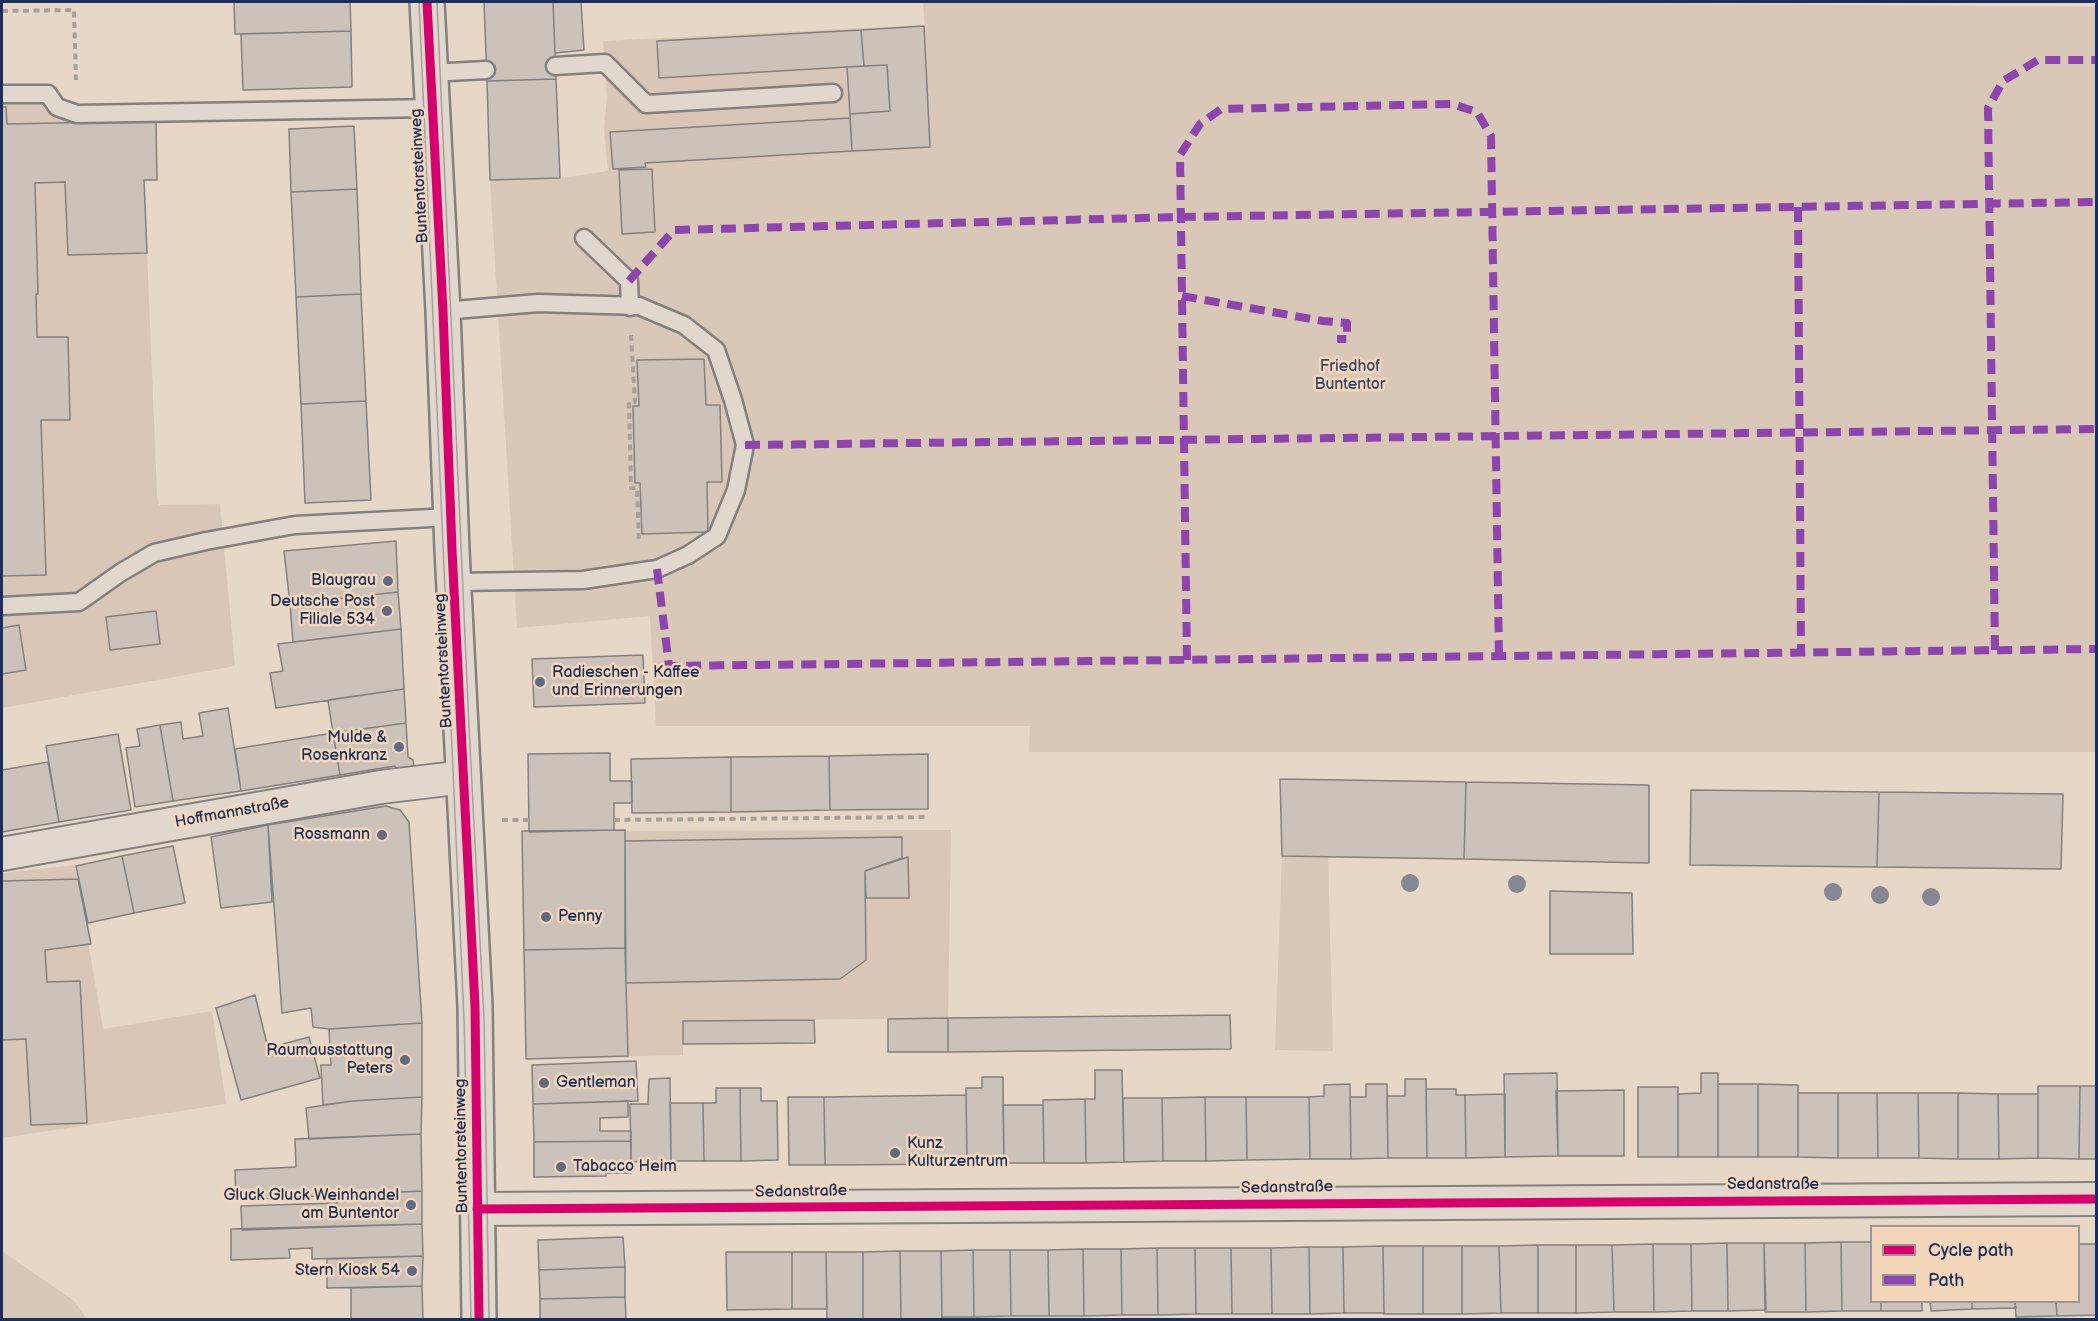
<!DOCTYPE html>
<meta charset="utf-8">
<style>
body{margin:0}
#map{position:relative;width:2098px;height:1321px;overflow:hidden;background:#e7d7c7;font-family:"Balsamiq Sans",sans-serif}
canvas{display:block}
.frame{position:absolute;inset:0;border:3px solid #1b2f5e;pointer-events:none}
.legend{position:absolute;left:1870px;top:1225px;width:210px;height:78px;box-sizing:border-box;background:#f4d7ba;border:2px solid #9d9495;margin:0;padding:8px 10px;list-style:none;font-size:18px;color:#1b2f5e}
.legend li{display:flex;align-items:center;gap:12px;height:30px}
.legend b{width:30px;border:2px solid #9d9495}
</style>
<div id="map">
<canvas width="2098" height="1321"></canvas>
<div class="frame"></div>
<ul class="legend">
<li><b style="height:8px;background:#d6006c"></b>Cycle path</li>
<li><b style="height:8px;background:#8e44ad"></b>Path</li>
</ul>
</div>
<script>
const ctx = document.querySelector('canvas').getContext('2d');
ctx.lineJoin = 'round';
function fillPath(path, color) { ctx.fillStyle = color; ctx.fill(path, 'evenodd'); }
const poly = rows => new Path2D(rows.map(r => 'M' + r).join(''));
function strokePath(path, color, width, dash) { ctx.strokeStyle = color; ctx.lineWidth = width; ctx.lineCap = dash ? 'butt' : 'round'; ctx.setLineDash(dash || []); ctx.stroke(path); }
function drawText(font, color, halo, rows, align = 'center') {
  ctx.font = font + ' "Balsamiq Sans",sans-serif'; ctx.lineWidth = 5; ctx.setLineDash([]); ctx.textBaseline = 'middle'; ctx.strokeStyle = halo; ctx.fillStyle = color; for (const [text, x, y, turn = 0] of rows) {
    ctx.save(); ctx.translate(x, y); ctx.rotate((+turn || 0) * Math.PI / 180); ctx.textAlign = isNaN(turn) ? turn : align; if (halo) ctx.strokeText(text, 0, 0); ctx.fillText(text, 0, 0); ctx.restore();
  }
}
fillPath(poly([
 [925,25,933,150,608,171,604,129,607,97,603,41],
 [2,95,47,95,55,106,155,113,157,179,144,181,157,495,159,505,220,504,235,666,2,708],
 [951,830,948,1018,683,1021,683,1055,526,1059,522,831],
 [75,865,103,1029,212,1011,226,1104,2,1138,2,873]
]), '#d9c6b6');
fillPath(poly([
 [923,2,1478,2,2096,7,2096,752,1029,752,1030,726,656,726,650,616,517,628,490,180,560,178,608,171,933,150],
 [1282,856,1328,856,1333,1051,1275,1050],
 [2,1251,74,1301,87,1319,2,1319]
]), '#d9c7b7');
const building = poly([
 [234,2,350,2,351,31,235,34,234,2],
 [484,2,553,2,556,79,487,81,484,2],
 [553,2,581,2,584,50,555,53,553,2],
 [924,26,930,147,852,151,850,114,890,111,887,65,864,66,861,30,924,26],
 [861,30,864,66,659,78,657,41,861,30],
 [351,31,352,87,243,90,241,34,351,31],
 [887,65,890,111,850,114,847,67,887,65],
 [556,79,560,178,490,180,487,81,556,79],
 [2,107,6,107,7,124,156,121,157,180,144,180,147,253,68,255,65,182,35,183,38,294,36,294,37,337,68,337,70,420,41,420,46,575,2,576,2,107],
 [850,118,852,151,645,163,646,167,613,169,610,132,850,118],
 [354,126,357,189,291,192,289,129,354,126],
 [652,169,655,232,622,234,619,170,652,169],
 [357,189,361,294,296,297,291,192,357,189],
 [361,294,366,401,301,404,296,297,361,294],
 [704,359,706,405,720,405,722,482,707,482,708,532,642,534,640,483,635,483,633,406,639,406,637,360,704,359],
 [366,401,371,500,305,503,301,404,366,401],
 [396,541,398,592,290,604,284,551,396,541],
 [398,592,401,629,293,642,290,604,398,592],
 [156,611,160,644,110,650,106,617,156,611],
 [19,625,26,670,2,674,2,628,19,625],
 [401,629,404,689,276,708,270,673,283,671,278,644,401,629],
 [643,655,645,703,534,707,532,659,643,655],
 [404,689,406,723,333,733,328,700,404,689],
 [228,708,241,791,173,801,160,725,181,722,183,739,203,736,199,713,228,708],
 [406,723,408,757,413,760,414,767,398,772,395,766,340,775,333,733,406,723],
 [160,725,173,801,135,807,126,748,140,746,137,729,160,725],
 [333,733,340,775,241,791,235,749,333,733],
 [118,734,131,810,59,822,46,746,118,734],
 [610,753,610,781,632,781,632,803,614,803,614,830,529,832,528,754,610,753],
 [928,754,928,809,830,810,829,756,928,754],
 [829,756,830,810,731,812,731,757,829,756],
 [731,757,731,812,632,813,631,759,731,757],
 [48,762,59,822,2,832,2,770,48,762],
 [1280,779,1466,782,1464,859,1282,856,1280,779],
 [1466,782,1649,785,1649,863,1464,859,1466,782],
 [1691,790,1879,792,1877,867,1690,865,1691,790],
 [1879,792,2063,794,2061,869,1877,867,1879,792],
 [386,806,400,810,409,822,422,1023,329,1029,313,1027,311,1008,282,1013,268,825,386,806],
 [268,825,272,902,221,908,211,837,268,825],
 [625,830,625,948,524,950,522,831,625,830],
 [902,837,902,858,865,871,866,960,840,979,626,983,625,841,902,837],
 [173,846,185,903,134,913,122,856,173,846],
 [122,856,134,913,88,923,76,866,122,856],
 [908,857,909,898,866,898,865,871,908,857],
 [78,879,91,944,45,950,47,982,80,981,87,1123,31,1125,26,1039,2,1040,2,881,78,879],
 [1550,891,1632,893,1633,954,1550,954,1550,891],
 [625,948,628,1056,526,1059,524,950,625,948],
 [255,995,268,1048,309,1037,320,1078,241,1100,216,1008,255,995],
 [1230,1015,1231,1049,948,1052,948,1018,1230,1015],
 [948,1018,948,1052,888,1052,888,1019,948,1018],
 [814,1020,815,1043,683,1044,683,1021,814,1020],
 [422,1023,422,1097,352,1101,323,1105,321,1065,331,1065,329,1029,422,1023],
 [636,1061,638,1101,533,1104,532,1065,636,1061],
 [1095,1070,1122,1070,1124,1162,1086,1163,1085,1099,1095,1099,1095,1070],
 [1557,1073,1558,1156,1505,1157,1504,1074,1557,1073],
 [1701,1073,1718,1073,1718,1157,1678,1157,1678,1094,1701,1093,1701,1073],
 [982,1077,1003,1077,1004,1163,967,1164,966,1088,982,1088,982,1077],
 [670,1078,671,1161,631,1162,630,1104,648,1104,649,1079,670,1078],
 [1405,1079,1426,1079,1427,1158,1388,1158,1387,1096,1405,1096,1405,1079],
 [1350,1084,1351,1159,1310,1159,1309,1097,1324,1096,1324,1085,1350,1084],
 [1366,1084,1387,1084,1388,1158,1351,1159,1350,1097,1366,1097,1366,1084],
 [1718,1084,1758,1084,1758,1157,1718,1157,1718,1084],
 [1758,1084,1798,1085,1798,1157,1758,1157,1758,1084],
 [2038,1086,2080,1086,2079,1159,2038,1158,2038,1086],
 [2080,1086,2096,1086,2096,1159,2079,1159,2080,1086],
 [1638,1087,1678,1087,1678,1157,1638,1157,1638,1087],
 [716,1088,740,1088,741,1161,704,1161,703,1103,716,1103,716,1088],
 [740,1088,761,1088,761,1101,777,1101,778,1160,741,1161,740,1088],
 [1426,1089,1456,1089,1456,1095,1465,1095,1466,1158,1427,1158,1426,1089],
 [1624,1090,1624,1156,1558,1156,1556,1091,1624,1090],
 [1798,1093,1838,1093,1838,1158,1798,1157,1798,1093],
 [1838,1093,1877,1093,1878,1158,1838,1158,1838,1093],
 [1877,1093,1918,1093,1919,1158,1878,1158,1877,1093],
 [1918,1093,1958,1093,1958,1159,1919,1158,1918,1093],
 [1958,1093,1998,1094,1999,1159,1958,1159,1958,1093],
 [1505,1094,1505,1157,1466,1158,1465,1095,1505,1094],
 [1998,1094,2038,1094,2038,1158,1999,1159,1998,1094],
 [966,1095,967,1164,825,1165,824,1097,966,1095],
 [422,1097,421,1134,309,1139,306,1108,352,1101,422,1097],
 [788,1097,824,1097,825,1165,789,1165,788,1097],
 [1205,1097,1206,1161,1163,1161,1162,1098,1205,1097],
 [1205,1097,1246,1097,1247,1160,1206,1161,1205,1097],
 [1246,1097,1309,1097,1310,1159,1247,1160,1246,1097],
 [1123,1098,1162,1098,1163,1161,1124,1162,1123,1098],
 [1085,1099,1086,1163,1044,1163,1043,1100,1085,1099],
 [628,1101,628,1117,600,1118,600,1131,631,1131,631,1141,534,1142,533,1104,628,1101],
 [670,1103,703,1103,704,1161,671,1161,670,1103],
 [1003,1105,1043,1105,1044,1163,1004,1163,1003,1105],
 [421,1134,422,1191,236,1200,235,1170,296,1167,295,1139,421,1134],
 [631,1141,631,1173,606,1173,606,1176,534,1177,534,1142,631,1141],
 [422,1191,422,1224,242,1230,241,1206,337,1203,337,1195,422,1191],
 [422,1224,423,1256,312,1259,312,1248,289,1249,290,1258,231,1260,231,1229,422,1224],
 [623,1237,625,1267,539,1270,538,1240,623,1237],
 [1841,1242,1872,1242,1872,1302,1881,1302,1881,1311,1842,1311,1841,1242],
 [1841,1242,1842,1311,1806,1312,1805,1243,1841,1242],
 [1727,1243,1728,1311,1692,1311,1691,1244,1727,1243],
 [1727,1243,1764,1243,1766,1310,1728,1311,1727,1243],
 [1764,1243,1805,1243,1806,1312,1765,1312,1764,1243],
 [1653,1244,1654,1312,1614,1312,1612,1245,1653,1244],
 [1653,1244,1691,1244,1692,1311,1654,1312,1653,1244],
 [2078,1244,2096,1244,2096,1315,2057,1316,2056,1302,2078,1302,2078,1244],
 [1538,1245,1576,1245,1576,1313,1538,1313,1538,1245],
 [1538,1245,1538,1313,1501,1313,1499,1246,1538,1245],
 [1576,1245,1612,1245,1614,1312,1576,1313,1576,1245],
 [1383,1246,1384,1313,1344,1313,1343,1247,1383,1246],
 [1383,1246,1423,1246,1423,1314,1384,1314,1383,1246],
 [1423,1246,1462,1246,1462,1314,1423,1314,1423,1246],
 [1462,1246,1499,1246,1501,1313,1462,1314,1462,1246],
 [1309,1247,1310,1314,1272,1314,1271,1248,1309,1247],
 [1309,1247,1343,1247,1344,1313,1310,1314,1309,1247],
 [1157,1248,1195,1248,1196,1314,1158,1315,1157,1248],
 [1157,1248,1158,1315,1122,1315,1121,1249,1157,1248],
 [1195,1248,1231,1248,1232,1314,1196,1314,1195,1248],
 [1231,1248,1271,1248,1272,1314,1232,1314,1231,1248],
 [1083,1249,1084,1316,1049,1316,1048,1250,1083,1249],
 [1083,1249,1121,1249,1122,1315,1084,1316,1083,1249],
 [973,1250,974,1317,942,1317,941,1251,973,1250],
 [973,1250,1010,1250,1011,1316,974,1317,973,1250],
 [1010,1250,1048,1250,1049,1316,1011,1316,1010,1250],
 [900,1251,901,1320,863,1320,863,1252,900,1251],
 [900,1251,941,1251,942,1320,901,1320,900,1251],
 [726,1252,792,1252,792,1309,727,1310,726,1252],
 [792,1252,826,1252,827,1309,792,1309,792,1252],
 [826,1252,863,1252,863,1320,827,1320,826,1252],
 [423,1256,422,1286,327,1288,327,1259,423,1256],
 [625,1267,625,1297,540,1299,539,1270,625,1267],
 [422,1286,423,1320,351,1320,351,1288,422,1286],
 [625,1297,626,1320,540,1320,540,1299,625,1297],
 [1881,1302,1922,1302,1922,1311,1881,1311,1881,1302],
 [1930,1302,1972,1302,1972,1309,1931,1311,1930,1302],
 [1972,1302,2015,1302,2016,1308,1972,1309,1972,1302],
 [2015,1302,2056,1302,2057,1316,2016,1317,2015,1302]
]);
fillPath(building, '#ccc2b9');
strokePath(building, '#838081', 1.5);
const lane = poly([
 [555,66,605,63,646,104,833,93],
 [430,73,486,70],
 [2,94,48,94,57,107,77,114,432,108],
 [584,238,629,281,630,307],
 [443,311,538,303,639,306,684,325,716,350,733,400,745,445,736,490,717,536,688,555,657,569,583,580,455,582],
 [2,606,79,602,120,573,154,553,206,541,295,525,451,517]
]);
const street = poly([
 [2,854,381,787,464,777],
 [477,1209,2096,1199]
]);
const secondary = poly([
 [427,2,443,311,452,550,475,1006,479,1320]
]);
strokePath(lane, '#838081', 21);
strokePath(street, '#838081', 36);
strokePath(secondary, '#838081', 38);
strokePath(poly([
 [2,11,74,10,76,80],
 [631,335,635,402,629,402,631,488,637,488,639,541],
 [502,820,529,820],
 [614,820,929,817]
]), '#a6a19e', 4, [6, 4.5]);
strokePath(lane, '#e2d7cc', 16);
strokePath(street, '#e2d7cc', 32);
strokePath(secondary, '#e2d7cc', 33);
strokePath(poly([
 [419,2,464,1019,471,1320],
 [437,2,469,727,484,1019,489,1320]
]), '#a6a19e', 1.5);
strokePath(poly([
 [1798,207,1801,652],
 [629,281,674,230,1181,217,2096,202],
 [1182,296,1323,321,1347,323,1347,339,1337,339],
 [745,445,2096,429],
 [657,569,669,666,2096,649],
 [1995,650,1988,108,2003,81,2038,60,2096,60],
 [1187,660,1180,155,1200,124,1221,109,1452,104,1477,112,1491,136,1499,656]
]), '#8e44ad', 8, [15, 8]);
strokePath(poly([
 [427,2,443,311,452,550,475,1006,479,1320],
 [477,1209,2096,1199]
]), '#d6006c', 9);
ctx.fillStyle = '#868794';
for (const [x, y] of [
 [1410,883],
 [1517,884],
 [1833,892],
 [1880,895],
 [1931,897]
]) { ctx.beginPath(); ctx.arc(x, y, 9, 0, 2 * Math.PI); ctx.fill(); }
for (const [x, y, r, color] of [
 [388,581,6,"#626a83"],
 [387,611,6,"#626a83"],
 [540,682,6,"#626a83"],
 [399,747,6,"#626a83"],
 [382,835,6,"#626a83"],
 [546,917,6,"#626a83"],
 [405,1060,6,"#626a83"],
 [544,1083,6,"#626a83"],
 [895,1153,6,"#626a83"],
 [561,1167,6,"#626a83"],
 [411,1205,6,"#626a83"],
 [412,1271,6,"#626a83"]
]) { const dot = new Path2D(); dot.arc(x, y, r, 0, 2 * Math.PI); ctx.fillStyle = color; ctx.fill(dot); strokePath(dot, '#f4d7ba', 2); }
drawText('16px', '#1b2f5e', '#f4d7ba', [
 ["Buntentorsteinweg",420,176,-93],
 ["Buntentorsteinweg",444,661,-93],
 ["Hoffmannstraße",232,813,-10],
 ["Buntentorsteinweg",462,1146,-91],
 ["Sedanstraße",1773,1185],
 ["Sedanstraße",1287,1188,-1],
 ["Sedanstraße",801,1192,-1]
]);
drawText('16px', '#37456a', '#f4d7ba', [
 ["Friedhof",1350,367],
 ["Buntentor",1350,385]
]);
drawText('16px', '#1b2f5e', '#f4d7ba', [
 ["Blaugrau",376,581],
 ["Deutsche Post",375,602],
 ["Filiale 534",375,620],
 ["Radieschen - Kaffee",552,673,"left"],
 ["und Erinnerungen",552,691,"left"],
 ["Mulde &",387,738],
 ["Rosenkranz",387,756],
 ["Rossmann",370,835],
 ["Penny",558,917,"left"],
 ["Raumausstattung",393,1051],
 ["Peters",393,1069],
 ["Gentleman",556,1083,"left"],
 ["Kunz",907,1144,"left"],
 ["Kulturzentrum",907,1162,"left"],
 ["Tabacco Heim",573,1167,"left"],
 ["Gluck Gluck Weinhandel",399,1196],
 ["am Buntentor",399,1214],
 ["Stern Kiosk 54",400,1271]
], 'right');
</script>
